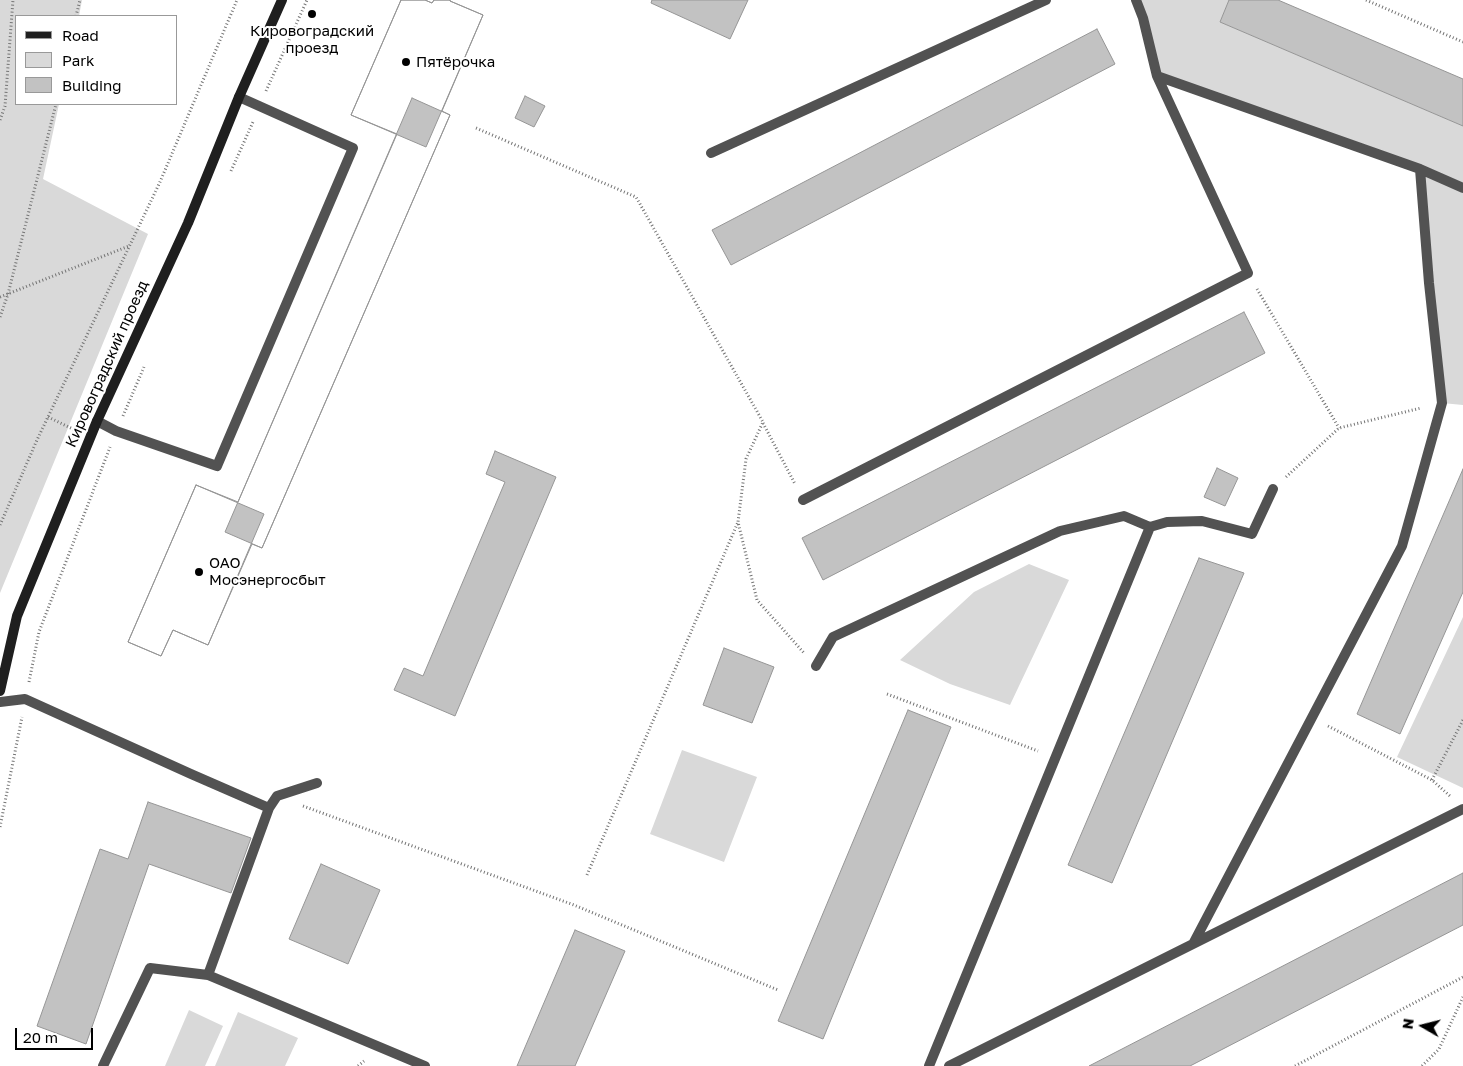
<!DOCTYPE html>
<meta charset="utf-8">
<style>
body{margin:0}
#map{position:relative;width:1463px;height:1066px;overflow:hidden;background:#fff;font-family:"Golos Text",sans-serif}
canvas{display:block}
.legend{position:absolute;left:15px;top:15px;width:162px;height:90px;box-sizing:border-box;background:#fff;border:1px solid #999;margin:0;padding:6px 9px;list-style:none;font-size:15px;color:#000}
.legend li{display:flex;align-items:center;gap:10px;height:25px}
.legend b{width:25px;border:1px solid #999}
.north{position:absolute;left:1398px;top:1001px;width:50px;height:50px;-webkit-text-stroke:4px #fff;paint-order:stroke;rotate:278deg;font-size:14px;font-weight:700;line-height:20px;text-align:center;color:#000}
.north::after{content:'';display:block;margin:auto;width:18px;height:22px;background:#000;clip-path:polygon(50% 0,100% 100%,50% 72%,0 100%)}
.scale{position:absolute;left:15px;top:1028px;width:78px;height:22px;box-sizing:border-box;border:2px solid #000;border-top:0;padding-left:6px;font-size:15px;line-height:18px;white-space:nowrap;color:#000;-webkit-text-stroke:4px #fff;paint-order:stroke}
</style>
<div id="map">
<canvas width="1463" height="1066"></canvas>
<ul class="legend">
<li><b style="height:6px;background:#1f1f1f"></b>Road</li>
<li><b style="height:14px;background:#d9d9d9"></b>Park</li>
<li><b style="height:14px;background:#c2c2c2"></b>Building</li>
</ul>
<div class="north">N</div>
<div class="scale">20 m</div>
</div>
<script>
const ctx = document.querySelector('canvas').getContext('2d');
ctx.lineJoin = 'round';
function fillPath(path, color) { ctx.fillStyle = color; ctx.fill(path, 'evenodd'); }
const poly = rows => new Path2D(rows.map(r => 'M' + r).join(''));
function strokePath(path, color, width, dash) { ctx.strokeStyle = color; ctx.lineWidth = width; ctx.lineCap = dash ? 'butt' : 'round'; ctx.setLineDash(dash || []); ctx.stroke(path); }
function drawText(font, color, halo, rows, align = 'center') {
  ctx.font = font + ' "Golos Text",sans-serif'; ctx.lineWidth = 4; ctx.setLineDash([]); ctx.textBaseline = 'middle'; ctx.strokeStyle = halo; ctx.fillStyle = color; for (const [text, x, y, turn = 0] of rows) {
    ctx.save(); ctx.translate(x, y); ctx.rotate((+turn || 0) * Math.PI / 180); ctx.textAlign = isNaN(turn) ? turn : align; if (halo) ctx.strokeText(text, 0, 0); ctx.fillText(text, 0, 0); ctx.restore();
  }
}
fillPath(poly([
 [0,0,82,0,79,16,16,16,16,104,59,104,43,179,148,234,0,593],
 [1136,0,1229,0,1220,22,1463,126,1463,405,1442,403,1420,169,1157,76],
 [1029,564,1069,580,1010,705,950,684,900,660,974,592],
 [1463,617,1463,788,1397,757],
 [682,750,757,777,724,862,650,834],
 [189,1010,223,1026,205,1066,165,1066],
 [238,1012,298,1038,285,1066,215,1066]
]), '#d9d9d9');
const building = poly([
 [401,0,425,0,432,3,434,0,450,0,450,1,483,15,426,147,351,115,401,0],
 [401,0,425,0,432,3,434,0,450,0,450,1,483,15,442,111,450,115,262,548,252,544,208,645,173,630,161,656,128,642,196,485,238,502,397,134,351,115,401,0],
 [652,0,748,0,730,39,651,3,652,0],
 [1229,0,1278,0,1463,79,1463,126,1220,22,1229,0],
 [1097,29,1115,64,731,265,712,230,1097,29],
 [525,96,545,106,534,127,515,118,525,96],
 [412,98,450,115,262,548,225,532,412,98],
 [1244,312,1265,353,823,580,802,538,1244,312],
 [495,451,556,477,455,716,394,690,404,668,423,676,505,482,486,474,495,451],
 [1217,468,1238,478,1225,506,1204,497,1217,468],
 [1463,469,1463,592,1400,734,1357,714,1463,469],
 [196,485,264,514,208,645,173,630,161,656,128,642,196,485],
 [1199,558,1244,573,1112,883,1068,865,1199,558],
 [724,648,774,667,752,723,703,705,724,648],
 [908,710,951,727,823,1039,778,1021,908,710],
 [148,802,251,838,231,893,149,864,86,1044,37,1026,100,849,128,859,148,802],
 [321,864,380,890,348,964,289,939,321,864],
 [1463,873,1463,925,1190,1066,1089,1066,1463,873],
 [575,930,625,951,575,1066,517,1066,575,930]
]);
fillPath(building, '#c2c2c2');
strokePath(building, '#969696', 1);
strokePath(poly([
 [1366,0,1463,42],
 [76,16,80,0],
 [266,91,307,0],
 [0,120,5,106,13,0],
 [476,128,636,197,763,422,746,459,738,522,757,600,804,653],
 [231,171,253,122],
 [1257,289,1339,428],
 [0,297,129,246],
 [0,317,8,294,56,104],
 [123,416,144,367],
 [48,417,75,430],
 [763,423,795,484],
 [1286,477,1339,428,1421,408],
 [0,525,37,440,160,182,237,0],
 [29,682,39,632,110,447],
 [887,694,1038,751],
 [1328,726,1432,780,1450,796],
 [1432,780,1463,720],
 [303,806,574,905,778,990],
 [0,827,22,717],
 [587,875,738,522],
 [358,1066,364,1061],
 [1295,1066,1463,977],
 [1422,1066,1439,1049,1463,997]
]), '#747474', 3, [1, 2.5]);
strokePath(poly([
 [1136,0,1143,18,1157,76,1420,169,1463,188],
 [711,153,1046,0],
 [97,421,116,431,217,466,353,148,239,97],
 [803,500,1248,273,1157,76],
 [816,666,833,637,1060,531,1124,516,1150,527],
 [0,702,25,699,191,774,269,808,208,975],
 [269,808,277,796,317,783],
 [1193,944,1402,546,1442,403,1429,283,1420,169],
 [103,1066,150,968,208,975,425,1066],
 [929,1066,1150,527,1167,522,1202,521,1252,534,1273,489],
 [949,1066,1463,809]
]), '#525252', 10);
strokePath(poly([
 [0,691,17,616,97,421,188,223,239,97,282,0]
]), '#1f1f1f', 10);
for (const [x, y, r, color] of [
 [312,14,5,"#000"],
 [406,62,5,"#000"],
 [199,572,5,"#000"]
]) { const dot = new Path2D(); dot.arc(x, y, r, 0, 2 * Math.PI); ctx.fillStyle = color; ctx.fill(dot); strokePath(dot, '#fff', 2); }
drawText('15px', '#000', '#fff', [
 ["Кировоградский",312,31,"center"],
 ["проезд",312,48,"center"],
 ["Пятёрочка",416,62],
 ["ОАО",209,563],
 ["Мосэнергосбыт",209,580]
], 'left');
drawText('15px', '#000', '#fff', [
 ["Кировоградский проезд",107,364,-66]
]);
</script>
